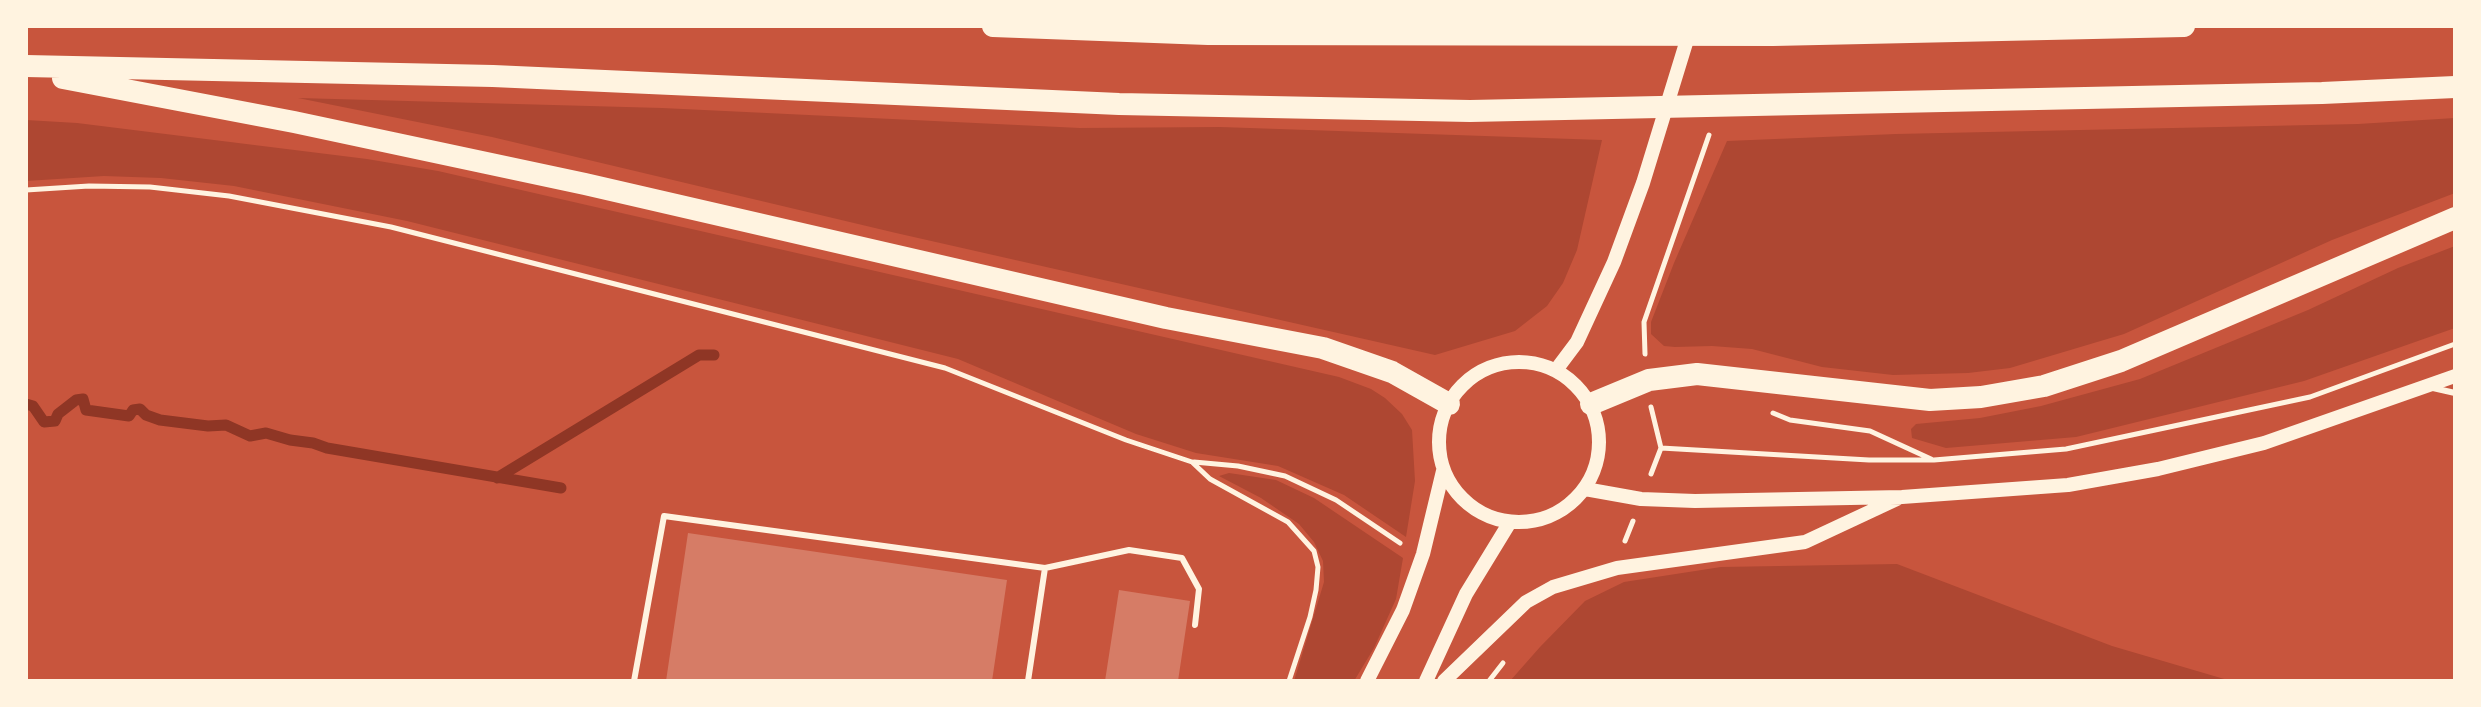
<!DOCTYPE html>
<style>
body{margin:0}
#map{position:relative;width:2481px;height:707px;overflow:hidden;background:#c8553d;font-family:"Work Sans",sans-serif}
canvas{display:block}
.frame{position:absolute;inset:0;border:28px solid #fff3e0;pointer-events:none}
</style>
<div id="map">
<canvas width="2481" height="707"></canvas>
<div class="frame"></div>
</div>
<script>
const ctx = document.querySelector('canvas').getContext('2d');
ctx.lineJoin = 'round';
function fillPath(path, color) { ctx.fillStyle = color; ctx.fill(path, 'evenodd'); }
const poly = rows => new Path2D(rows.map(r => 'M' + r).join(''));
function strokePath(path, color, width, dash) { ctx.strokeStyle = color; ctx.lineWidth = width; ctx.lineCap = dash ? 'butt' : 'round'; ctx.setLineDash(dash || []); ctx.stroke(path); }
fillPath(poly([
 [298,98,662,108,1080,128,1220,127,1602,140,1577,250,1563,283,1547,306,1515,331,1435,355,896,233,492,137],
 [2455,118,2455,193,2332,240,2124,334,2010,368,1968,373,1893,375,1822,367,1752,349,1712,346,1675,347,1664,346,1651,334,1651,322,1674,263,1727,141,1896,134,2358,124],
 [26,120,77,123,367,159,438,171,1339,377,1371,389,1385,398,1402,414,1412,430,1415,481,1406,537,1344,495,1278,466,1196,453,1136,434,958,359,407,221,234,186,161,178,104,176,26,181],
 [2455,246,2455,328,2304,381,2076,437,1946,448,1912,438,1911,429,1916,424,1980,418,2041,406,2140,379,2308,310,2398,268],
 [1229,473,1276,480,1314,498,1403,558,1396,599,1374,648,1354,681,1294,681,1324,582,1323,561,1314,542,1299,524,1261,498,1219,476],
 [1897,564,2112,646,2231,681,1510,681,1540,647,1585,601,1624,582,1721,567]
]), '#ae4732');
strokePath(poly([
 [26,404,33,406,44,422,55,421,58,414,76,400,83,399,86,410,129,416,133,410,140,409,146,415,160,420,208,426,226,425,250,436,266,433,290,440,313,443,327,448,561,488],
 [497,478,699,355,714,355]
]), '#8f3625', 11);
fillPath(poly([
 [688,533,1007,580,992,681,666,681],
 [1119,590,1190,601,1178,681,1105,681]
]), '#d67c66');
strokePath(poly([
 [26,190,89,186,150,187,229,196,391,227,945,368,1126,440,1192,462,1210,479,1288,522,1314,551,1318,567,1316,590,1310,617,1289,681],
 [1645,354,1644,322,1709,135],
 [1773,413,1790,420,1870,431,1931,459],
 [1661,448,1869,460,1934,460,2066,449,2310,397,2455,344],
 [1194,462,1238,466,1285,476,1336,500,1400,543],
 [1651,474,1661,448,1651,407],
 [1625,541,1633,521],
 [1489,681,1503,663]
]), '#fff3e0', 5);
strokePath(poly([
 [2433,388,2455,393],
 [1045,568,1129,550,1182,558,1199,589,1195,625],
 [634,681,664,516,1045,568,1028,681]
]), '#fff3e0', 6);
strokePath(poly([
 '1439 442a80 80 0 1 1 160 0a80 80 0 1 1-160 0Z',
 [1556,370,1577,342,1614,262,1643,183,1690,30],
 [1585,489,1641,499,1695,501,1902,497,2068,485,2158,469,2264,443,2455,376],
 [1367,681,1403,610,1423,554,1443,471],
 [1426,681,1466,594,1510,522],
 [1444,681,1526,602,1553,587,1617,568,1805,542,1897,499]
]), '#fff3e0', 14);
strokePath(poly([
 [993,26,1208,34,1773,35,2184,26],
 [26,66,493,76,1119,104,1470,111,2322,93,2455,87],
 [63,78,294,122,585,184,1166,318,1323,348,1392,372,1449,404],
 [1591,404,1649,380,1697,374,1930,400,1981,397,2044,386,2121,361,2455,218]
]), '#fff3e0', 22);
</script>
